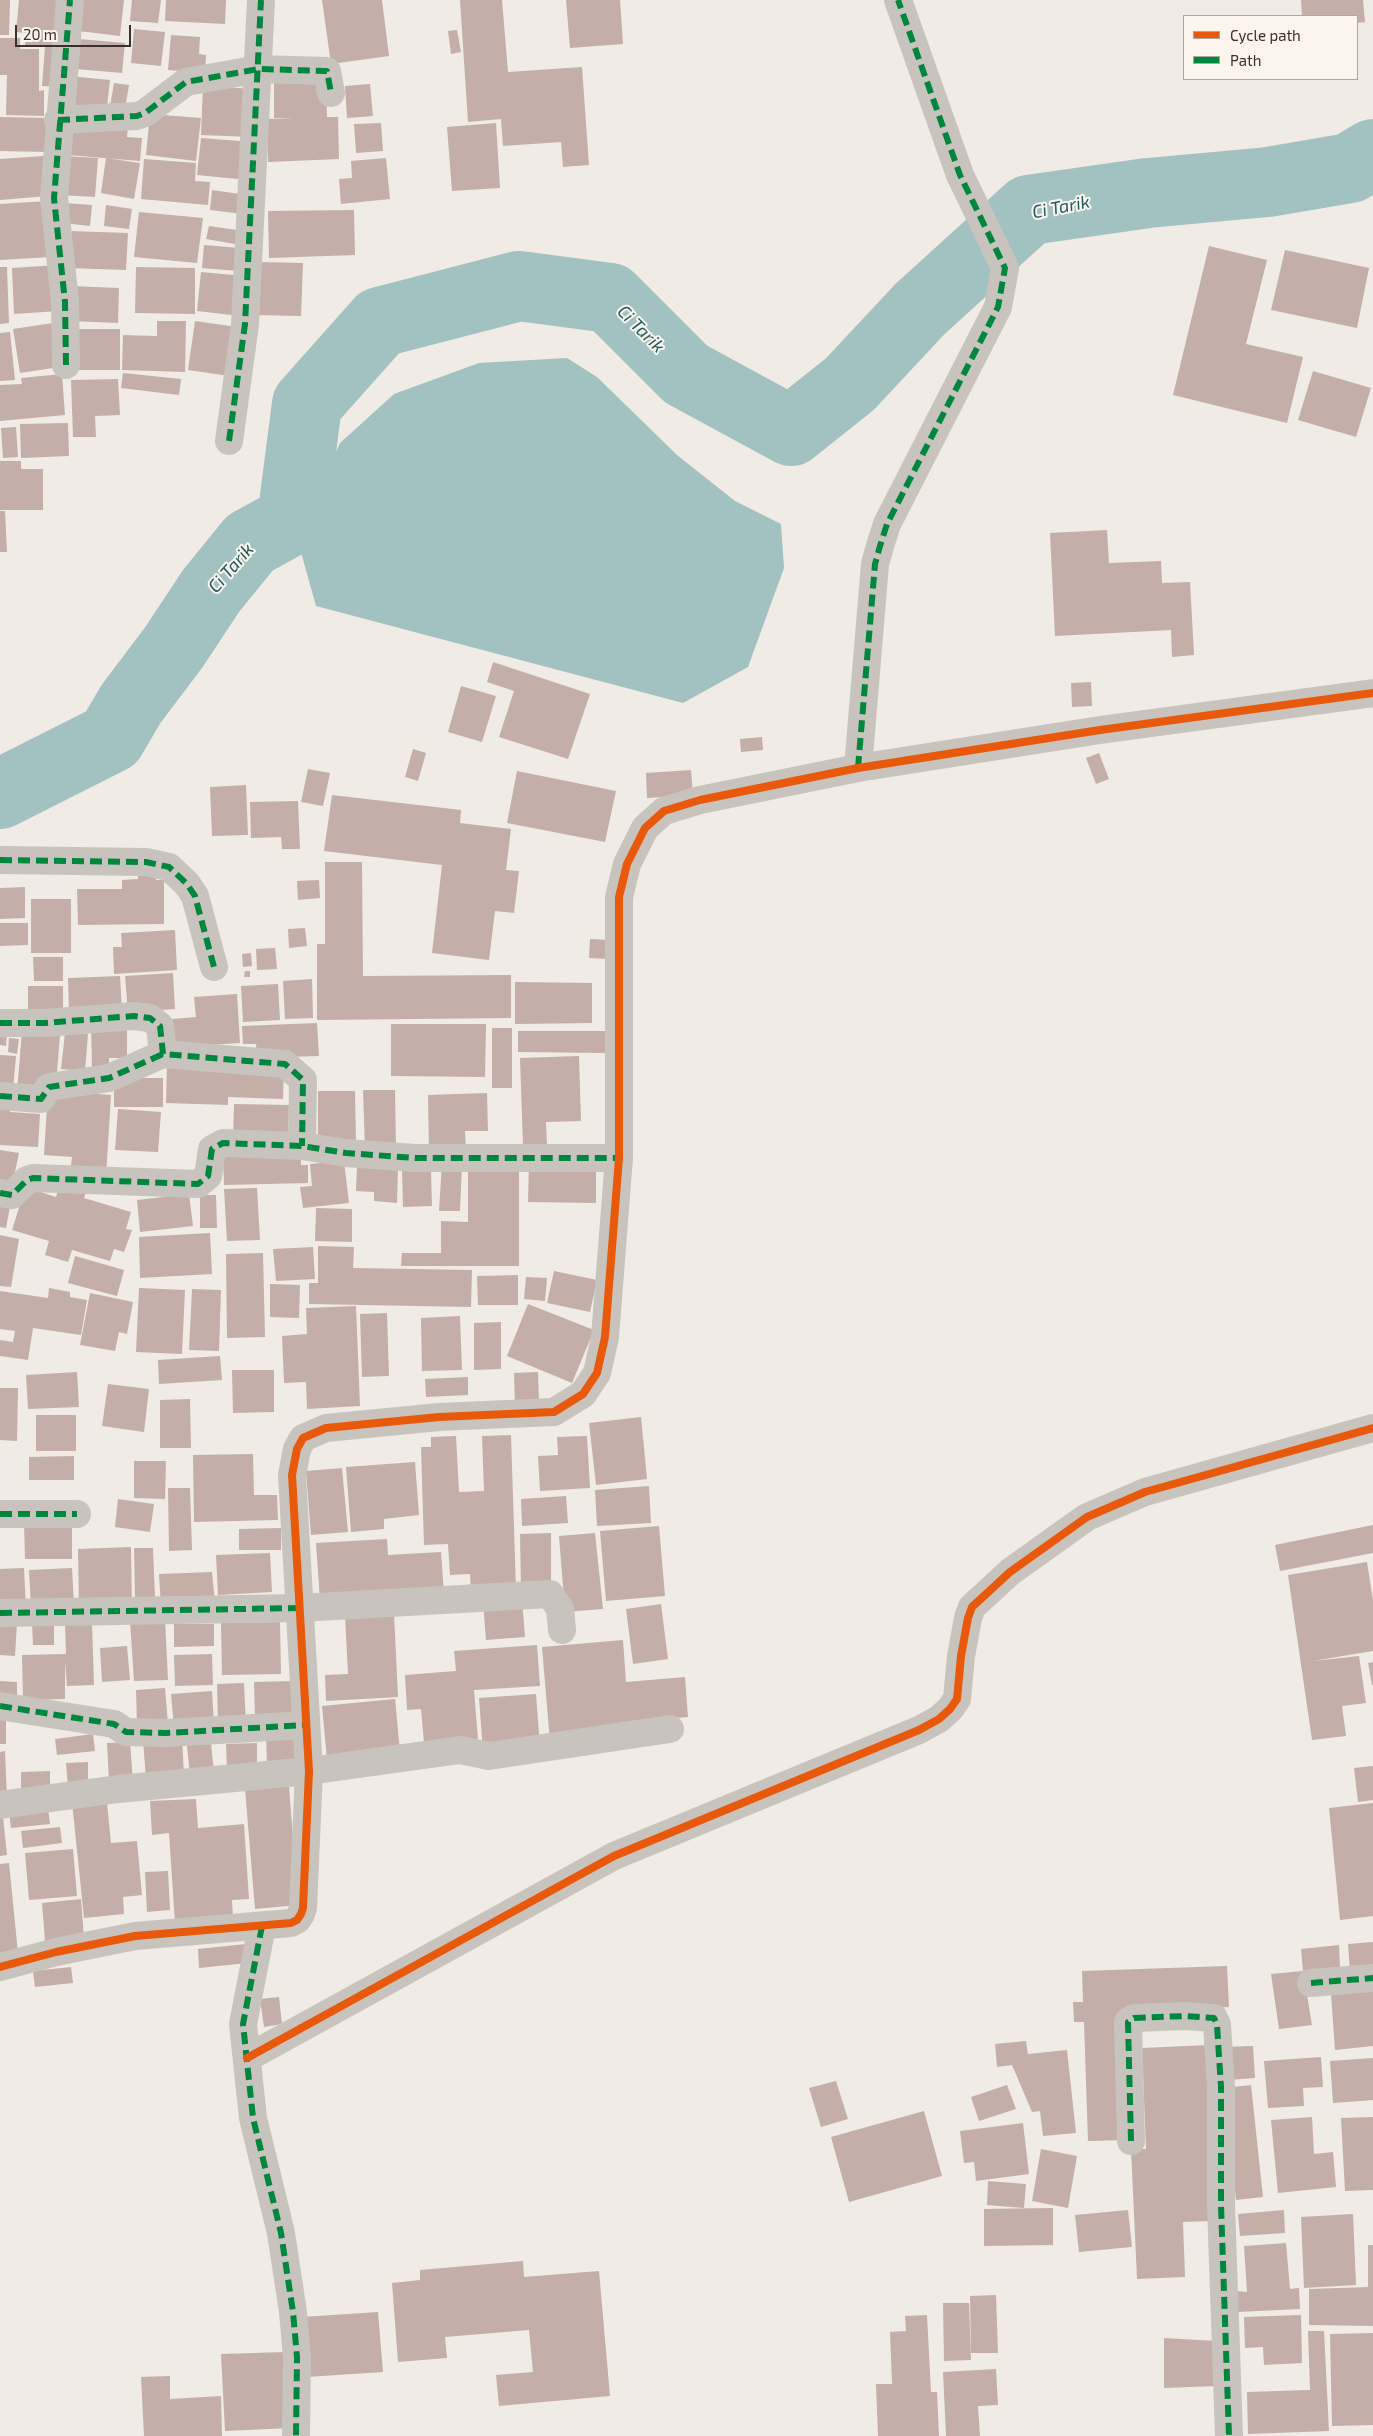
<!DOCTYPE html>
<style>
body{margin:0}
#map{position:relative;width:1373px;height:2436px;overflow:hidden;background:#f0ebe5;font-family:"Exo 2",sans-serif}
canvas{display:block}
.legend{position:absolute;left:1183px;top:15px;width:175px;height:65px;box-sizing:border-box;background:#fbf5ee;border:1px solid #aea6a0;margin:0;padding:6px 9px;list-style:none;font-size:15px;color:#3b302b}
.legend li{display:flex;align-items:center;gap:10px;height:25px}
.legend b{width:25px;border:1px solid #aea6a0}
.scale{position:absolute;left:15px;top:25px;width:116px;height:22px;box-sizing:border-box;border:2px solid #3b302b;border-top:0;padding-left:6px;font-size:15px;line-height:18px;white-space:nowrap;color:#3b302b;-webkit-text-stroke:4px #fbf5ee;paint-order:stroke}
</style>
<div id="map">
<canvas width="1373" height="2436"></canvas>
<ul class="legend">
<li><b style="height:6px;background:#e8590c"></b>Cycle path</li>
<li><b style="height:6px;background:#00873e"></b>Path</li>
</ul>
<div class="scale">20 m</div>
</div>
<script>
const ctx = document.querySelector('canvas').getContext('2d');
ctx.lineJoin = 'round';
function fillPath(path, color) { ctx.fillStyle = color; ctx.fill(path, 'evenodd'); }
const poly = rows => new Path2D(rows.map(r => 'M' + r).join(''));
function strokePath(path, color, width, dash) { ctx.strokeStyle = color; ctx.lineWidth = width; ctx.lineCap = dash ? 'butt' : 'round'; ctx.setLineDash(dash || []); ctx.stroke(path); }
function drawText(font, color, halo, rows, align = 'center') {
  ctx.font = font + ' "Exo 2",sans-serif'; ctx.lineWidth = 4; ctx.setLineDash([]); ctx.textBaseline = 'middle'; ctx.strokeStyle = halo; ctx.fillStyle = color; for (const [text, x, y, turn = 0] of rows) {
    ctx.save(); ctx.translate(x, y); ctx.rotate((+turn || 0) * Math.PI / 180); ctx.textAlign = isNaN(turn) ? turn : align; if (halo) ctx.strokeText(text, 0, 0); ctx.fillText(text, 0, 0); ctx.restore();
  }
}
fillPath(poly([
 [567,358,597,377,677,455,735,501,781,524,784,568,748,667,683,703,316,606,292,520,311,506,340,443,394,394,479,363]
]), '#a1c2c1');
strokePath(poly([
 [0,794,111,738,131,704,174,647,211,591,250,543,292,520,307,404,380,322,519,286,610,298,686,374,791,431,850,384,920,309,1029,210,1148,193,1268,182,1350,168,1373,154]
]), '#a1c2c1', 70);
fillPath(poly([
 [0,0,10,0,9,35,0,35],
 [19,0,66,0,60,87,42,86,45,46,25,45,26,33,16,32],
 [73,0,124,0,120,36,70,30],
 [132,0,161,0,158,23,130,21],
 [166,0,226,0,225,24,165,21],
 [322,0,382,0,389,56,331,64],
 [460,0,502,0,508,72,582,67,589,165,563,167,561,142,503,146,501,119,468,122],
 [566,0,620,0,623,44,570,48],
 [1301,0,1363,0,1365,22,1357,23,1357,16,1302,16],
 [134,29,165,32,161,66,131,63],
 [457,30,461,52,451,54,448,31],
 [171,35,200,37,199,54,206,55,205,73,168,70],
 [0,38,20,38,20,49,39,49,39,91,44,90,44,116,6,115,7,75,0,75],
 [79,39,125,43,122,73,76,69],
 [69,76,110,80,106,116,65,112],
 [326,77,327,117,338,117,339,159,268,162,267,119,295,118,274,118,274,78],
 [114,83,129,85,124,115,109,112],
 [370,84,373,116,347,118,345,86],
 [203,86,254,89,252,137,201,135],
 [150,114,201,118,196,161,146,155],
 [0,117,48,118,48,152,0,151],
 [71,121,128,127,127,137,142,138,140,161,68,155],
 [381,123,383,151,356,153,354,124],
 [496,123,500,188,452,191,447,127],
 [201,138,252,142,248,180,197,175],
 [44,156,48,196,0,200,0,159],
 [63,156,98,158,95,197,60,195],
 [106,158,140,163,134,199,101,193],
 [386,158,390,199,341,204,339,179,352,178,351,161],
 [144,159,196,163,195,181,210,182,208,205,141,199],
 [212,190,246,195,243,214,210,210],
 [47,201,51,257,0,260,0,204],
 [65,203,92,205,90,226,63,223],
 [106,205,132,209,129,229,104,226],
 [354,210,355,255,269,258,268,211],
 [139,212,203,218,197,263,134,257],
 [209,226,237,230,235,244,206,239],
 [69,231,128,233,126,270,67,268],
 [204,245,239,248,238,271,202,268],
 [1209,246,1267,260,1246,344,1303,357,1287,423,1173,395],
 [1285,250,1369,268,1357,328,1271,310],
 [255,262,303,263,301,316,254,315],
 [57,265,59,311,14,314,12,268],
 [0,267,7,267,9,323,0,324],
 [136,267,195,268,195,314,135,313],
 [201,272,244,276,240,316,197,311],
 [70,286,119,288,118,323,69,321],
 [157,321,186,321,185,372,122,370,123,335,157,336],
 [195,321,237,327,229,376,188,370],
 [53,323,60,367,20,373,13,329],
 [72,329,120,329,120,370,71,370],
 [10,332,15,380,0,381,0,333],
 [1313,371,1371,388,1356,437,1298,420],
 [123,373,181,379,179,395,121,388],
 [62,374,65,415,0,421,0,385,22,384,21,378],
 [118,379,120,415,95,416,96,437,73,437,71,380],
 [68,423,69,456,21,458,20,424],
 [16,427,18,457,3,458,1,428],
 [0,461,21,461,21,469,43,469,43,510,0,510],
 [0,511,5,511,7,552,0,552],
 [1107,530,1109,563,1161,561,1162,583,1190,582,1194,655,1172,657,1171,630,1055,636,1050,533],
 [493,662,590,694,568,759,499,737,514,691,487,682],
 [1091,682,1092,706,1072,707,1071,683],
 [461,686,496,696,482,742,448,732],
 [762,737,763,750,741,752,740,739],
 [413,749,426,753,418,781,405,777],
 [1099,753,1109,779,1096,784,1086,758],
 [308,769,330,773,323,806,301,802],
 [691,770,693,795,647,798,646,773],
 [517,771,616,791,605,842,507,823],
 [246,785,248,835,212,836,210,787],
 [332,795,461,810,460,823,511,829,506,870,519,871,514,913,495,911,489,960,432,953,442,865,324,851],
 [298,801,300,849,282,849,281,837,251,838,250,802],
 [325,862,362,862,363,976,511,975,511,1018,317,1020,317,944,325,944],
 [156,871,156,880,164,880,164,924,78,925,77,889,122,889,122,880,138,879,138,872],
 [319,880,320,898,298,900,297,881],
 [25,887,25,918,0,919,0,888],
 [31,899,71,899,71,953,31,953],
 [0,923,28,923,28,945,0,946],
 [305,928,307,946,289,948,288,929],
 [175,930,177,970,114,974,113,947,122,947,121,933],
 [590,939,609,940,608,959,589,958],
 [275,948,277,969,257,970,256,949],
 [251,953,252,966,243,967,242,954],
 [33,957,63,957,63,981,34,981],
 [245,971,250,971,250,977,244,977],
 [173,973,175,1009,128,1012,125,976],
 [120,976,122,1011,69,1014,68,978],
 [312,979,313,1018,285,1019,283,981],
 [515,982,592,983,592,1023,515,1024],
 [278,984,280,1020,243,1022,241,986],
 [28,986,63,986,63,1019,28,1018],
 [237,994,240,1043,174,1047,172,1019,196,1017,194,997],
 [127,1019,127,1058,109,1058,109,1069,92,1070,91,1020],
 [317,1023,319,1056,257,1058,256,1044,243,1044,242,1026],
 [391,1024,486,1024,485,1077,391,1076],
 [492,1028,512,1028,512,1088,492,1088],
 [0,1030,7,1031,6,1046,0,1045],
 [22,1031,60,1034,56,1085,17,1092],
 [518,1031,605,1031,605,1053,518,1052],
 [65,1033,88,1034,85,1071,61,1069],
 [9,1038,19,1039,17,1054,8,1052],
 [0,1055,16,1056,13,1089,0,1089],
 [579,1056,581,1121,546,1122,547,1145,523,1146,520,1058],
 [167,1064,284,1068,283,1099,228,1097,228,1105,166,1103],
 [144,1073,144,1078,163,1078,163,1107,114,1107,114,1079],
 [48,1090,111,1095,106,1177,70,1174,72,1157,44,1155],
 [363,1090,395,1090,396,1148,365,1149],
 [318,1091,355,1091,356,1144,318,1144],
 [487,1093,488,1131,465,1131,466,1153,429,1154,428,1095],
 [0,1096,11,1097,10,1112,40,1114,38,1147,0,1145],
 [234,1104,289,1105,288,1140,233,1139],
 [118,1109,161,1112,158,1152,115,1150],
 [0,1150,19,1153,11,1191,0,1189],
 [301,1155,301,1165,308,1165,308,1183,224,1185,223,1156],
 [344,1161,349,1203,303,1208,300,1187,312,1186,310,1164],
 [529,1162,596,1163,596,1203,528,1202],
 [442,1163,462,1165,460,1211,439,1211],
 [357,1167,398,1168,397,1203,374,1201,374,1192,356,1191],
 [468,1168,519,1168,519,1266,401,1266,402,1253,441,1253,441,1221,468,1222],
 [402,1170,431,1170,432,1206,403,1207],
 [61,1181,87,1189,84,1198,131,1212,126,1229,132,1230,124,1252,114,1249,110,1261,72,1250,68,1262,45,1255,49,1241,12,1230,23,1195,28,1188,56,1197],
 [257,1188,260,1240,227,1241,224,1189],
 [189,1194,193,1226,140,1232,137,1200],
 [200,1195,216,1195,217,1228,200,1228],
 [0,1199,11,1201,6,1228,0,1227],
 [316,1208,352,1209,352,1242,315,1241],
 [210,1233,212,1274,140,1278,139,1237],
 [0,1235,19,1239,11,1287,0,1286],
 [318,1246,354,1247,353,1268,472,1270,471,1307,309,1304,309,1283,318,1283],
 [313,1247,315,1279,276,1281,273,1249],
 [263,1253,265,1337,227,1338,226,1254],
 [75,1256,124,1270,117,1296,68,1283],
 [554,1271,597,1280,590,1312,547,1303],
 [518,1275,518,1305,478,1305,477,1276],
 [526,1277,547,1278,545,1301,524,1299],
 [270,1284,300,1285,299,1318,270,1317],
 [49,1288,70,1292,70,1297,87,1300,81,1335,33,1328,28,1360,0,1356,0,1340,13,1342,15,1331,0,1329,0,1291,48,1298],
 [139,1288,185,1290,182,1354,136,1352],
 [192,1289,221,1290,219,1351,189,1350],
 [90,1293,133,1302,127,1334,119,1332,115,1351,80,1345],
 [528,1304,594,1330,572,1383,507,1356],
 [356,1306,360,1406,307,1409,306,1382,284,1383,282,1336,307,1334,306,1308],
 [387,1313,389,1376,362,1377,360,1314],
 [460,1316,462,1370,422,1371,421,1318],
 [501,1322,501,1369,474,1370,474,1323],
 [220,1356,222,1380,159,1384,158,1360],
 [232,1370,274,1370,274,1412,233,1413],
 [77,1372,79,1407,28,1409,26,1375],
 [538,1372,539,1403,515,1404,514,1373],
 [468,1377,468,1395,426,1397,425,1379],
 [108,1384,149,1389,144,1432,102,1426],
 [0,1388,18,1388,17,1441,0,1440],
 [190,1399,191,1448,160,1448,160,1400],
 [36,1415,76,1415,76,1451,36,1451],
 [641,1417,647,1479,596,1485,589,1423],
 [511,1435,516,1590,471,1592,470,1574,450,1575,448,1544,424,1545,421,1447,431,1447,431,1437,456,1436,459,1492,484,1491,482,1436],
 [587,1436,590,1488,540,1491,538,1456,558,1455,557,1437],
 [253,1454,254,1495,277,1495,278,1520,194,1522,193,1455],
 [74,1456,74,1480,29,1480,29,1457],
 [134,1461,166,1461,165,1499,134,1498],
 [415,1462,419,1515,384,1519,384,1529,351,1532,346,1467],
 [342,1468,348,1532,311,1535,306,1471],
 [649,1486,651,1523,597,1526,595,1490],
 [168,1488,190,1488,192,1550,169,1551],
 [566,1496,568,1523,522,1526,521,1499],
 [118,1499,154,1504,150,1532,115,1527],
 [72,1521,72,1559,25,1559,24,1522],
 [1373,1525,1373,1553,1280,1571,1275,1545],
 [659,1526,665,1596,606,1601,600,1531],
 [281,1528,281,1550,239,1550,239,1529],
 [551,1533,551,1589,521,1589,520,1534],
 [595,1533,603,1609,565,1612,559,1536],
 [387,1539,388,1555,441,1552,444,1594,320,1600,316,1543],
 [131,1547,132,1608,79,1609,78,1549],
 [134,1548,153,1548,155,1597,135,1597],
 [270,1553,272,1592,218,1595,216,1555],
 [1367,1562,1373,1600,1373,1651,1313,1661,1359,1656,1366,1703,1342,1706,1346,1736,1312,1740,1288,1575],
 [24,1568,26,1609,0,1611,0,1569],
 [72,1568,74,1605,31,1607,29,1570],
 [212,1572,215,1603,161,1607,159,1574],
 [522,1600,525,1637,486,1640,483,1602],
 [661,1604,668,1659,633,1664,626,1609],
 [394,1613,398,1697,326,1701,325,1675,348,1674,345,1615],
 [165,1619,168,1680,134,1681,130,1621],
 [280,1622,281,1674,222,1675,221,1623],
 [0,1623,17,1623,15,1656,0,1655],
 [54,1623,54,1645,33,1645,32,1624],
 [65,1623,92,1623,94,1685,67,1686,65,1661,65,1699,23,1700,22,1655,66,1654],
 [174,1624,214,1624,214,1646,174,1647],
 [623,1640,626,1682,685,1677,688,1717,618,1723,550,1742,542,1647],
 [537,1645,540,1686,474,1690,478,1739,424,1743,421,1709,407,1710,405,1675,456,1671,454,1651],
 [127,1646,130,1680,102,1682,100,1648],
 [212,1654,213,1685,175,1686,174,1655],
 [1373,1662,1373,1685,1372,1685,1368,1663],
 [0,1681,17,1682,17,1699,0,1698],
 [294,1681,294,1718,255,1719,254,1682],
 [244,1683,246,1725,218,1726,217,1684],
 [165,1688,168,1724,137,1726,136,1690],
 [212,1691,214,1724,174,1727,171,1694],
 [536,1694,540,1747,483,1751,479,1698],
 [395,1699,400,1752,327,1759,322,1706],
 [0,1713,6,1713,6,1744,0,1744],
 [295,1731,296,1766,267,1767,266,1732],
 [210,1733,214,1772,190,1775,186,1736],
 [93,1734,95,1751,57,1755,55,1739],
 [182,1737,184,1776,146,1779,143,1740],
 [130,1742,133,1781,109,1782,107,1743],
 [257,1743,257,1768,227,1770,226,1744],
 [5,1751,7,1798,0,1798,0,1752],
 [88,1762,88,1786,68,1787,66,1763],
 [1373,1766,1373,1800,1358,1802,1354,1768],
 [50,1771,50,1792,21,1793,21,1772],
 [289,1786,298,1905,255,1909,245,1789],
 [196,1799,198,1828,244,1824,249,1899,232,1900,233,1919,175,1923,169,1833,152,1835,150,1801],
 [72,1802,107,1803,111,1843,137,1841,142,1895,123,1897,124,1914,84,1918],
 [1373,1803,1373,1916,1340,1920,1329,1808],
 [48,1808,50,1824,11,1828,9,1812],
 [0,1817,3,1817,7,1855,0,1856],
 [60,1827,62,1843,23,1848,21,1831],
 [73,1849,77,1896,29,1900,25,1853],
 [9,1863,18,1953,0,1955,0,1864],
 [168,1871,170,1910,147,1912,145,1872],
 [81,1899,84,1938,45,1941,42,1903],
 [1373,1942,1373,1970,1350,1972,1348,1944],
 [246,1944,248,1963,199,1968,198,1949],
 [1339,1945,1340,1967,1303,1971,1301,1949],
 [1227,1966,1229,2007,1122,2010,1127,2140,1088,2141,1084,2022,1074,2022,1073,2002,1083,2002,1082,1971],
 [71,1967,73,1983,35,1987,33,1971],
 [1303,1971,1312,2025,1279,2029,1271,1974],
 [1373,1990,1373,2046,1335,2050,1331,1994],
 [279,1997,282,2024,264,2027,260,1999],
 [1026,2041,1028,2054,1067,2050,1076,2133,1043,2136,1040,2111,1032,2112,1012,2065,997,2067,995,2044],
 [1209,2045,1211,2221,1183,2222,1185,2277,1137,2279,1131,2149,1146,2149,1142,2048],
 [1253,2046,1255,2078,1228,2080,1225,2047],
 [1321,2057,1323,2087,1303,2088,1304,2106,1268,2108,1264,2061],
 [1373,2058,1373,2100,1333,2103,1330,2061],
 [836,2081,848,2119,821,2127,809,2088],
 [1007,2085,1016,2109,979,2121,971,2097],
 [1251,2085,1263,2197,1236,2200,1224,2088],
 [924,2111,942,2176,849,2202,831,2137],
 [1312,2117,1314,2154,1333,2152,1336,2187,1278,2193,1271,2120],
 [1373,2117,1373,2190,1345,2191,1341,2118],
 [1023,2123,1029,2174,976,2181,974,2162,964,2163,960,2131],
 [1041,2149,1077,2156,1068,2208,1032,2201],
 [988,2181,1026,2184,1024,2208,987,2205],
 [1053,2208,1053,2245,984,2246,984,2209],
 [1128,2210,1132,2247,1079,2252,1075,2215],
 [1284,2210,1285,2233,1240,2236,1238,2214],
 [1353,2214,1356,2285,1304,2288,1301,2217],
 [1286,2243,1290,2289,1299,2288,1300,2309,1238,2312,1236,2291,1247,2292,1244,2246],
 [1368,2245,1373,2245,1373,2326,1309,2325,1309,2289,1368,2287],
 [523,2261,524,2277,599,2271,610,2396,499,2406,496,2375,533,2372,529,2330,445,2337,447,2358,398,2362,392,2283,420,2280,420,2270],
 [996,2295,998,2353,971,2353,970,2296],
 [943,2303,969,2303,971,2360,944,2361],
 [378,2312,383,2372,307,2377,302,2317],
 [927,2315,931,2392,937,2392,939,2436,878,2436,876,2384,892,2384,890,2332,906,2331,905,2316],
 [1301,2315,1302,2363,1264,2365,1263,2347,1245,2348,1244,2317],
 [1308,2331,1324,2331,1329,2431,1248,2434,1247,2392,1310,2390],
 [1373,2333,1373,2425,1332,2426,1330,2334],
 [1164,2338,1216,2341,1218,2386,1164,2388],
 [287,2352,290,2428,225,2431,221,2354],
 [996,2369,998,2405,978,2406,980,2436,946,2436,943,2372],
 [170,2376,170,2399,221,2396,222,2436,144,2436,141,2377]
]), '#c3afa7');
strokePath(poly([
 [58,120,137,116,145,113,186,82,259,69,327,71,331,93],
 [66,365,65,302,54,198,70,0],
 [229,441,245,324,261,0],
 [858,768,875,564,880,546,887,524,998,307,1005,268,960,175,898,0],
 [0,860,146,862,169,867,187,884,195,896,214,967],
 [0,1023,44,1023,134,1016,150,1018,160,1026,163,1054,285,1064,303,1080,302,1146],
 [0,1096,41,1099,49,1087,109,1078,163,1054],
 [0,1193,12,1195,27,1180,33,1178,198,1184,208,1176,212,1149,223,1143,302,1146,346,1153,415,1158,619,1158],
 [0,1514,77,1514],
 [0,1613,300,1608,550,1594,560,1609,562,1630],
 [0,1706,114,1724,126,1732,166,1733,306,1725],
 [0,1805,118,1789,309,1771,460,1750,489,1756,670,1729],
 [262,1926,243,2024,253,2118,281,2233,293,2312,297,2357,296,2436],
 [0,1967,56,1952,135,1936,291,1923,297,1920,301,1914,303,1908,309,1771,292,1475,297,1449,303,1438,326,1428,439,1417,554,1412,583,1394,597,1373,605,1337,619,1158,619,897,627,864,645,828,664,811,700,800,858,768,1100,730,1373,693],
 [1311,1983,1373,1978],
 [247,2058,614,1856,919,1730,939,1719,950,1709,957,1699,961,1656,968,1618,972,1607,1010,1572,1087,1517,1145,1492,1373,1428],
 [1131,2141,1128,2022,1134,2018,1185,2016,1214,2018,1217,2025,1221,2087,1221,2205,1229,2436]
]), '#c9c3be', 28);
strokePath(poly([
 [58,120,137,116,145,113,186,82,259,69,327,71,331,93],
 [66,365,65,302,54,198,70,0],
 [229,441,245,324,261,0],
 [858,768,875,564,880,546,887,524,998,307,1005,268,960,175,898,0],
 [0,860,146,862,169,867,187,884,195,896,214,967],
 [0,1023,44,1023,134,1016,150,1018,160,1026,163,1054,285,1064,303,1080,302,1146],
 [0,1096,41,1099,49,1087,109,1078,163,1054],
 [0,1193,12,1195,27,1180,33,1178,198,1184,208,1176,212,1149,223,1143,302,1146,346,1153,415,1158,619,1158],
 [0,1514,77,1514],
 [0,1613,300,1608],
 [0,1706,114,1724,126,1732,166,1733,306,1725],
 [262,1926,243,2024,253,2118,281,2233,293,2312,297,2357,296,2436],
 [1311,1983,1373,1978],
 [1131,2141,1128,2022,1134,2018,1185,2016,1214,2018,1217,2025,1221,2087,1221,2205,1229,2436]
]), '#00873e', 6, [12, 6]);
strokePath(poly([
 [0,1967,56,1952,135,1936,291,1923,297,1920,301,1914,303,1908,309,1771,292,1475,297,1449,303,1438,326,1428,439,1417,554,1412,583,1394,597,1373,605,1337,619,1158,619,897,627,864,645,828,664,811,700,800,858,768,1100,730,1373,693],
 [247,2058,614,1856,919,1730,939,1719,950,1709,957,1699,961,1656,968,1618,972,1607,1010,1572,1087,1517,1145,1492,1373,1428]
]), '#e8590c', 8);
drawText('italic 18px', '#1f5a5e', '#fbf5ee', [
 ["Ci Tarik",1061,207,-11],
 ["Ci Tarik",641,329,45],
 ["Ci Tarik",231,568,-49]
]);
</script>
